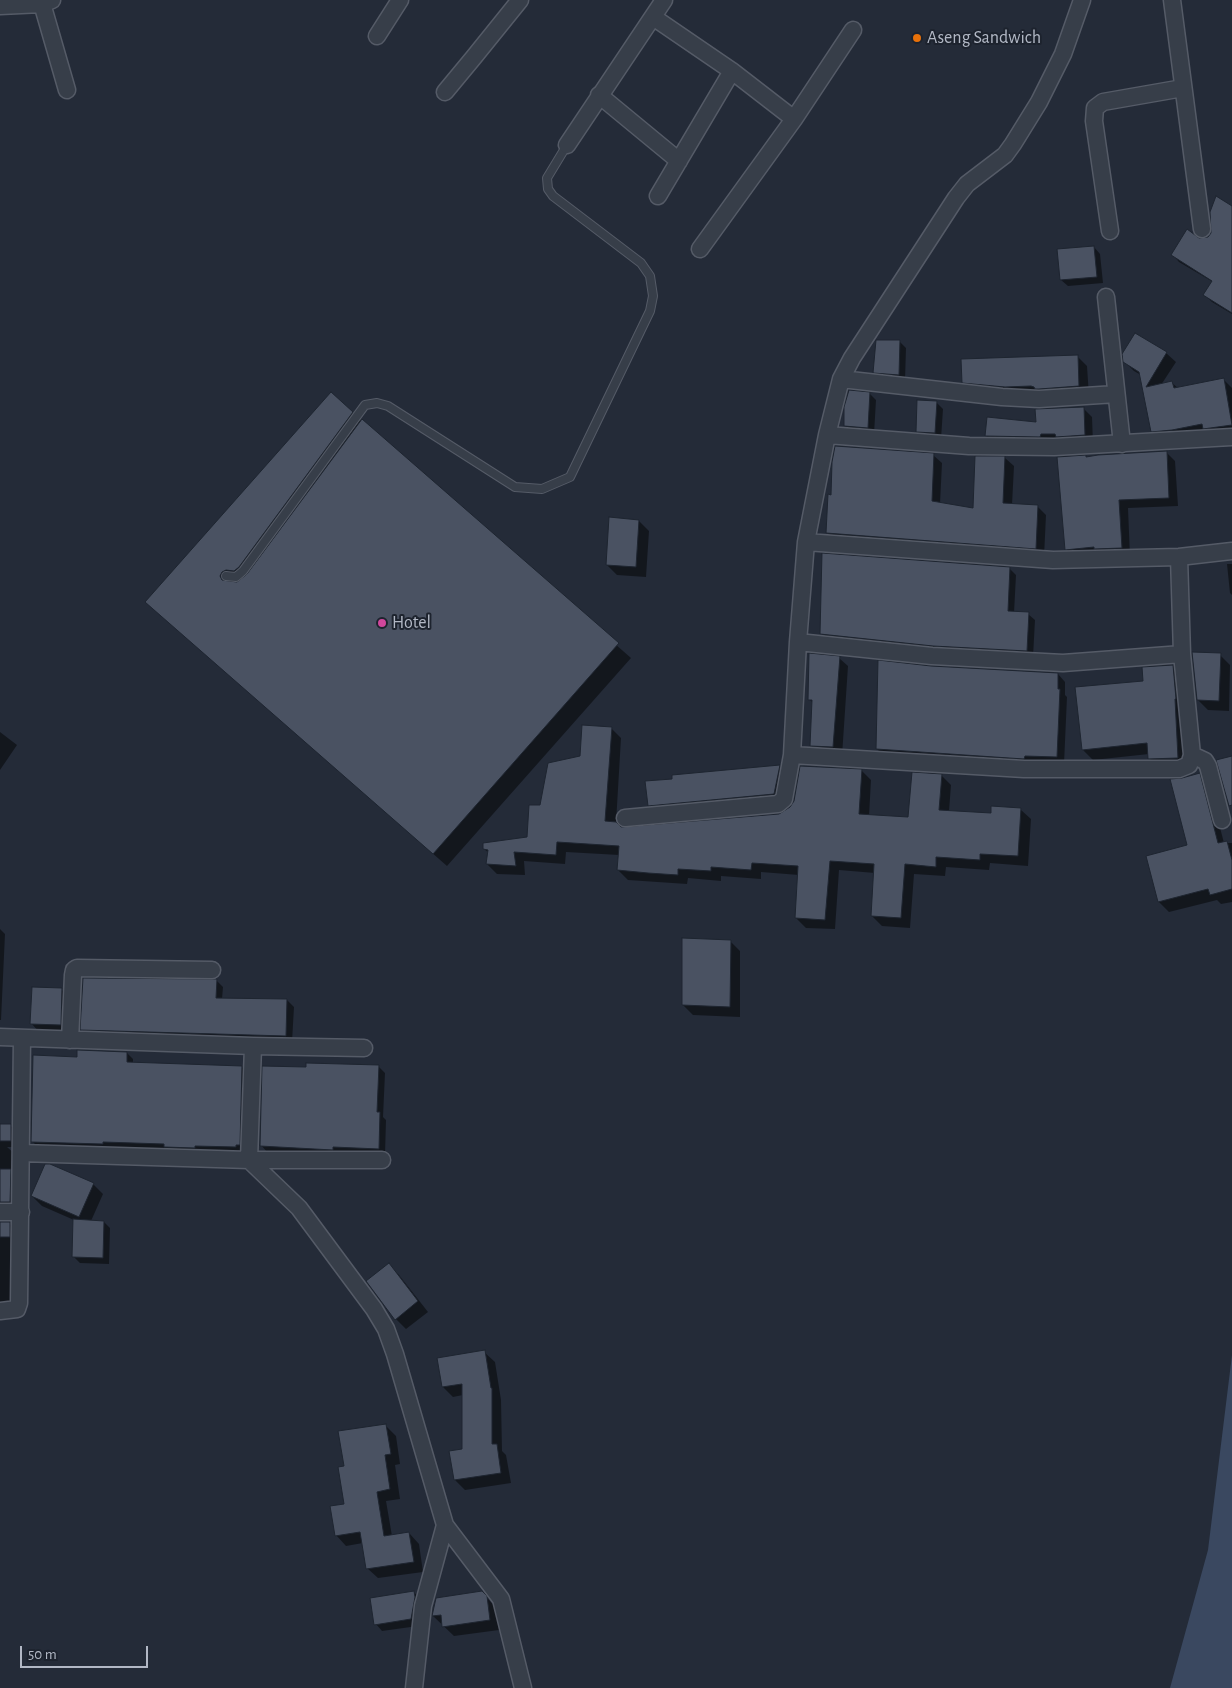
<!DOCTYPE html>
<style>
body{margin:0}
#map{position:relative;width:1232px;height:1688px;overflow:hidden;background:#242b38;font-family:"Alegreya Sans",sans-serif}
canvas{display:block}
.scale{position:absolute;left:20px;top:1646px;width:128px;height:22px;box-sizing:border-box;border:2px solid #b2b8c5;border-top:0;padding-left:6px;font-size:15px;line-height:18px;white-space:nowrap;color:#b2b8c5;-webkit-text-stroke:4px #1d232e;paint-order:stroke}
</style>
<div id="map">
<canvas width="1232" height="1688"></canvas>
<div class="scale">50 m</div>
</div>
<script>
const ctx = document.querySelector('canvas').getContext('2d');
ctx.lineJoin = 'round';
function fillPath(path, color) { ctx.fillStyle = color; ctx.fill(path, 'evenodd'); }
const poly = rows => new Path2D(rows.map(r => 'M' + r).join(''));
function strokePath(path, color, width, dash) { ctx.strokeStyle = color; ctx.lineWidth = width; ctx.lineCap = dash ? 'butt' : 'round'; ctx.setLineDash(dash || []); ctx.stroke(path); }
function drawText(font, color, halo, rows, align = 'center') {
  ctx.font = font + ' "Alegreya Sans",sans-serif'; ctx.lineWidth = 4; ctx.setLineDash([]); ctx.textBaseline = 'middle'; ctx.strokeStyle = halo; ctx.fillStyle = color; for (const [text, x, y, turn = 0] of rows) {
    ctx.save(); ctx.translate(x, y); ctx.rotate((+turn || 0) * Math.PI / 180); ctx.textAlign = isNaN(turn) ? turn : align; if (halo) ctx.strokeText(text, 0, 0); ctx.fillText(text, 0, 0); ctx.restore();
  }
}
fillPath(poly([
 [1232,1355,1232,1688,1170,1688,1208,1550]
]), '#3a4860');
fillPath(poly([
 [1232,208,1232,314,1212,302,1205,295,1213,282,1179,262,1173,255,1198,240,1208,238],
 [1094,247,1100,254,1103,283,1068,286,1061,280],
 [1136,334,1166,353,1176,362,1161,385,1172,383,1178,388,1223,379,1232,388,1232,435,1162,440,1153,431,1141,375,1134,371,1124,361],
 [900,342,906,348,905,381,881,379,874,372],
 [1077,356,1087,366,1089,396,974,392,964,382],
 [869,393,876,400,874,434,851,432,845,426],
 [936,402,943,409,941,439,924,438,917,431],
 [1083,408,1092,417,1093,444,995,445,986,436,1037,423],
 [352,413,631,658,447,866,146,602],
 [1166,452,1175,461,1178,506,1128,508,1130,557,1075,558,1066,549],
 [933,455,942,463,940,504,974,510,1005,458,1014,466,1012,505,1037,506,1046,515,1044,557,836,542,828,533],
 [639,521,649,531,646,577,617,575,607,565],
 [1227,564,1232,564,1232,595,1230,593],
 [1009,568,1016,575,1014,613,1028,614,1035,620,1033,657,828,640,822,634],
 [1220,655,1230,665,1229,711,1208,710,1198,700],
 [839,658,848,666,842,756,820,754,811,746,813,703,809,699],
 [1173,666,1183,676,1188,768,1160,769,1149,758,1149,754,1093,760,1083,750,1144,682],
 [931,667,1058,674,1065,682,1065,695,1067,697,1064,764,884,756,877,749],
 [611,728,621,738,616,823,621,829,780,815,861,770,871,780,869,816,910,818,941,775,951,785,949,811,992,814,1021,810,1031,819,1028,866,990,863,989,870,946,867,945,876,914,874,910,928,882,926,872,916,875,873,839,870,835,929,806,928,796,918,799,875,761,872,761,879,721,876,721,881,688,878,687,884,628,880,618,870,619,855,566,852,565,864,524,861,525,875,497,874,487,864,489,853,484,849,528,838,541,807,581,757],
 [0,732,17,745,0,770],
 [780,766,789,776,783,804,659,815,649,805],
 [1199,775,1209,785,1224,843,1232,843,1232,902,1221,904,1217,900,1169,912,1159,902,1147,857,1189,846],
 [0,929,5,934,1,1020,0,1020],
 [730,941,740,951,740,1017,693,1015,683,1005],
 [216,980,223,987,222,999,287,1000,294,1007,292,1042,88,1036,82,1029],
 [62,990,68,996,67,1032,38,1031,32,1024],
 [127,1053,133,1059,133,1063,242,1067,248,1074,242,1153,39,1148,32,1141,78,1058],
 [378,1066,385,1073,383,1117,386,1120,385,1155,267,1152,261,1145],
 [0,1125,10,1125,17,1132,17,1147,7,1147,15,1154,16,1208,0,1211],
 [93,1184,103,1194,91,1221,104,1222,110,1228,109,1264,80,1263,73,1256,74,1220,42,1206,32,1196],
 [0,1222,9,1223,16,1230,15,1303,0,1303],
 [389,1265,399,1275,428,1312,406,1329,396,1319],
 [484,1352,495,1362,501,1400,502,1451,506,1455,511,1483,465,1490,455,1480,464,1450,463,1395,453,1397,443,1387],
 [386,1426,396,1436,400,1464,395,1465,400,1499,386,1501,392,1536,409,1533,419,1544,423,1572,378,1578,367,1568,363,1543,346,1546,336,1535,345,1505,345,1467],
 [414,1592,420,1599,418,1626,382,1631,376,1624],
 [482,1592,496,1608,499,1630,454,1636,433,1616,437,1599]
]), '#0007');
const building = poly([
 [1216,196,1232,206,1232,313,1203,295,1212,281,1171,255,1187,229,1199,238,1208,237,1211,233,1210,212,1216,196],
 [1094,246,1097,277,1060,280,1057,249,1094,246],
 [1135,333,1167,352,1146,387,1172,381,1174,388,1224,378,1232,425,1203,429,1202,424,1172,430,1151,432,1139,372,1123,362,1122,354,1135,333],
 [876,340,900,340,899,375,873,373,876,340],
 [1078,355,1079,386,1039,389,1035,389,1034,387,1031,386,1005,387,962,383,961,359,1078,355],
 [849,390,870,392,868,428,844,426,844,407,849,390],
 [331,392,353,412,239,567,234,571,226,570,222,572,220,576,222,580,237,582,247,574,362,419,619,643,433,854,145,602,331,392],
 [917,400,937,401,935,433,916,432,917,400],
 [1084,407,1085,435,1056,437,1055,434,1041,434,1040,437,985,436,987,417,1036,422,1035,409,1084,407],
 [835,446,934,453,932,501,973,508,975,456,1005,456,1003,503,1038,505,1036,549,826,533,828,494,831,495,832,462,835,446],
 [1167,451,1169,498,1119,500,1122,548,1094,549,1094,547,1065,550,1057,457,1086,455,1086,457,1098,455,1167,451],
 [609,517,639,520,636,567,606,565,609,517],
 [822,553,1010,567,1008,611,1029,612,1027,651,933,646,820,634,822,553],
 [1192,652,1221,653,1219,701,1197,700,1192,652],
 [809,653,840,656,833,747,810,746,812,700,808,700,809,653],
 [878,660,931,666,1058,673,1058,689,1060,689,1057,757,1025,756,1024,759,876,749,878,660],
 [1173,665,1176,699,1175,699,1178,758,1148,759,1147,743,1082,750,1075,687,1143,681,1142,667,1173,665],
 [582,725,612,727,605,821,616,822,621,827,779,814,790,807,794,801,800,766,862,769,859,814,908,817,912,772,942,774,939,810,991,813,991,806,1021,808,1018,856,980,854,980,860,936,857,936,867,905,864,901,918,871,916,874,864,830,861,825,920,795,918,798,866,752,863,751,870,711,867,711,871,678,869,678,875,648,873,617,870,619,846,557,842,556,855,514,852,516,866,486,864,488,850,483,849,483,843,527,837,529,805,540,805,548,763,580,756,582,725],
 [1232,756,1232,805,1229,806,1216,760,1232,756],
 [780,765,774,794,648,806,645,781,672,779,672,775,780,765],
 [1200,773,1218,843,1227,841,1232,860,1232,889,1210,895,1208,889,1158,902,1146,856,1187,845,1170,779,1182,778,1200,773],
 [682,938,731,940,730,1007,682,1005,682,938],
 [83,978,217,979,216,998,287,999,286,1036,80,1030,83,978],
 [32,987,62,988,61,1025,30,1024,32,987],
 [77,1050,127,1052,127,1062,242,1066,240,1145,236,1145,236,1147,195,1146,195,1148,164,1147,164,1144,103,1142,103,1144,31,1142,33,1055,77,1057,77,1050],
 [306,1063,379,1065,377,1112,380,1112,379,1149,333,1147,333,1150,260,1146,262,1066,306,1067,306,1063],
 [0,1124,11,1124,11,1141,0,1141,0,1124],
 [45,1164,50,1164,94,1183,79,1217,31,1196,45,1164],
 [0,1169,11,1169,10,1202,0,1202,0,1169],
 [73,1219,104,1221,103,1258,72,1257,73,1219],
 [0,1222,10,1222,10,1237,0,1237,0,1222],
 [389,1263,418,1301,395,1320,366,1281,389,1263],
 [485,1350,491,1388,492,1388,492,1444,497,1444,501,1473,454,1480,449,1451,462,1449,462,1384,442,1387,437,1358,485,1350],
 [386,1424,391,1454,385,1455,390,1489,377,1492,384,1536,409,1532,414,1562,366,1569,360,1532,335,1536,330,1506,344,1504,338,1467,344,1466,338,1431,386,1424],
 [414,1591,415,1597,411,1619,374,1625,370,1598,414,1591],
 [482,1591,487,1596,490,1620,442,1627,441,1615,432,1616,436,1598,482,1591]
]);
fillPath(building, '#4a5262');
strokePath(building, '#1e2530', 1);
const service = poly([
 [226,576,236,577,243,571,365,405,377,403,388,406,515,487,542,489,570,477,650,311,653,296,650,276,641,263,553,196,548,189,547,178,567,145]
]);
const minor = poly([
 [41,0,67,90],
 [1172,0,1202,229],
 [0,6,42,4,52,0],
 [653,17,732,71,794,119],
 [377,36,400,0],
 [445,92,474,57,520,0],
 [599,95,679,161],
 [567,145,664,0],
 [658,196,732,71],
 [1110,231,1094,121,1095,108,1103,102,1183,88],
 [700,249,794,119,853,30],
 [1106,297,1122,444],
 [841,379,1002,397,1039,399,1116,394],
 [827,435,969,446,1054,447,1232,437],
 [806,542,1053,560,1179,557,1232,551],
 [798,642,932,656,1063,663,1182,654],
 [792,755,1024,769,1179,769,1189,765,1192,755,1182,654,1179,557],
 [1192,755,1205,761,1208,766,1222,820],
 [625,818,778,804,784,799,792,755,798,642,806,542,827,435,841,379,852,358,956,198,967,184,1005,155,1013,144,1039,102,1063,54,1082,0],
 [0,1037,253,1046,364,1048],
 [70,1040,73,975,74,970,77,968,212,970],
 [253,1046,249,1160,299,1208,374,1309,386,1329,395,1354,445,1525,423,1606,414,1688],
 [21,1153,249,1160,382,1160],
 [0,1212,21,1212],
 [0,1311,17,1309,19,1303,22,1038],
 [445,1525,501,1599,523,1688]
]);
strokePath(service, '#555b67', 10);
strokePath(minor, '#555b67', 19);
strokePath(service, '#373e49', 8);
strokePath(minor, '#373e49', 16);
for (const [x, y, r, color] of [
 [917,38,5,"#e8710a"],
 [382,623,5,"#d1479c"]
]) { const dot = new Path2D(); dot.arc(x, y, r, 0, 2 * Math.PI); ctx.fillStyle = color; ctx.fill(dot); strokePath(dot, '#1d232e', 2); }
drawText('18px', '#b2b8c5', '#1d232e', [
 ["Aseng Sandwich",927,38],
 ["Hotel",392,623]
], 'left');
</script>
